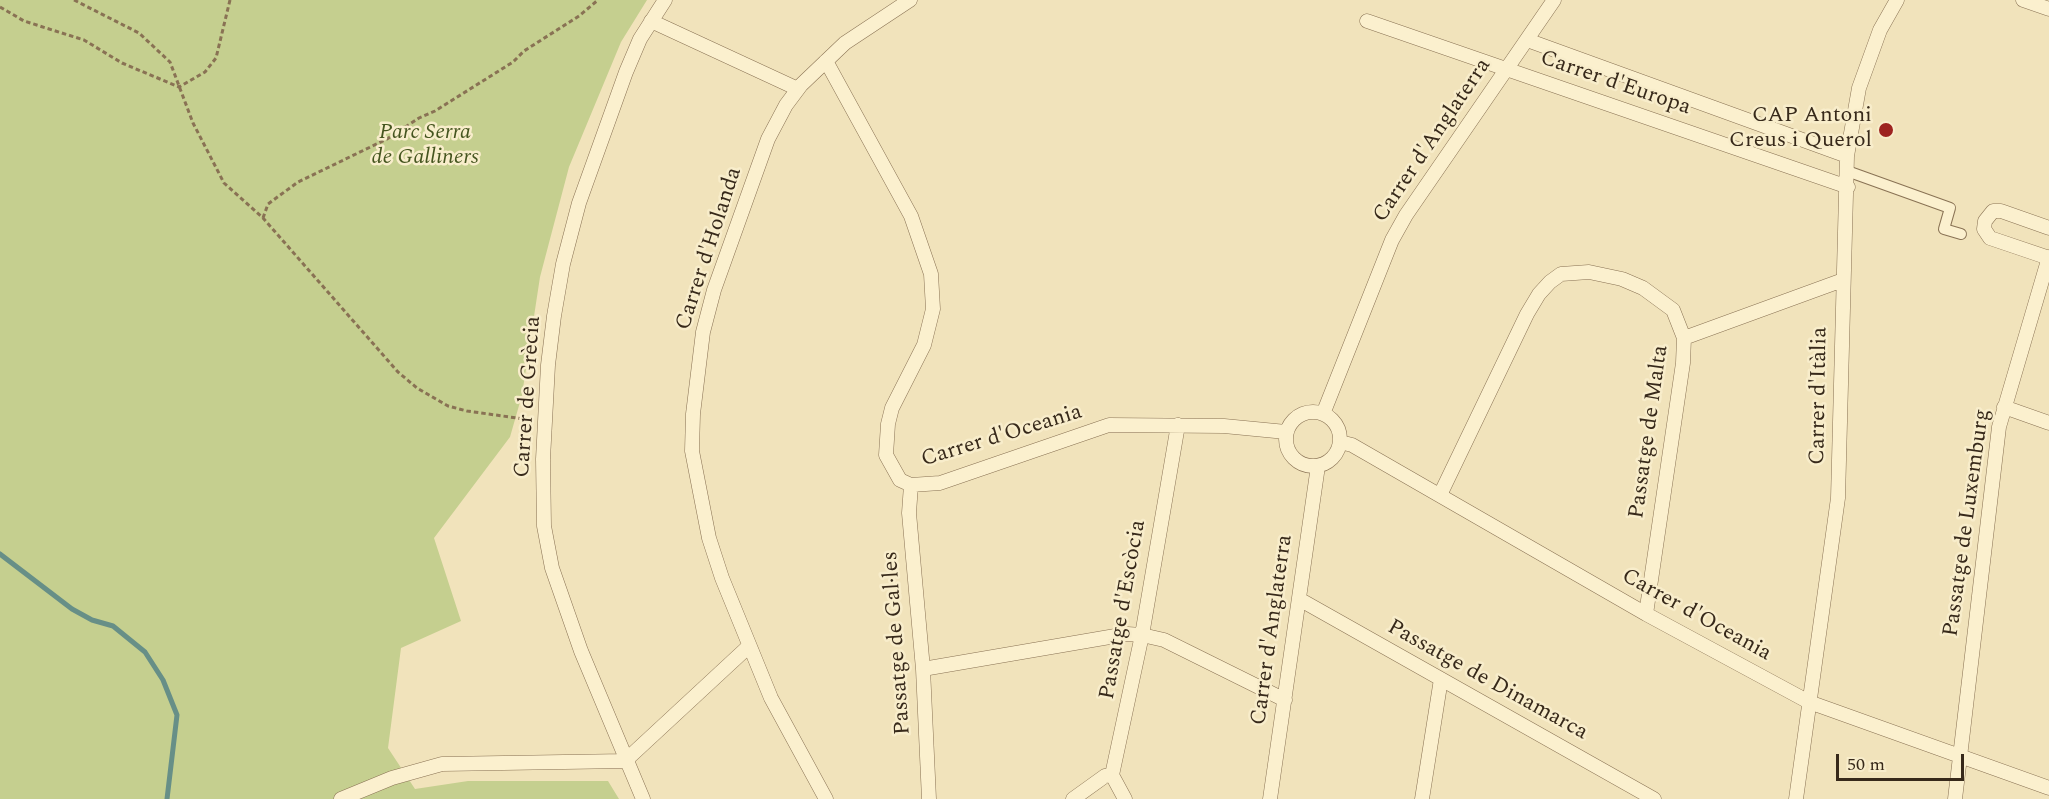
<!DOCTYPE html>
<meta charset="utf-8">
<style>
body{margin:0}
#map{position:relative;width:2049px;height:799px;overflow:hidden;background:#f1e3bb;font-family:Spectral,serif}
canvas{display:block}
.scale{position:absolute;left:1836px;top:754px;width:128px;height:27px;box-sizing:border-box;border:3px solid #37291a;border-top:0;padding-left:8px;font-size:18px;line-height:21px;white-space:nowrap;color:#37291a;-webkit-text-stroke:4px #f8edcb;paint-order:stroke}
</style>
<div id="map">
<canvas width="2049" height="799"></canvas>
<div class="scale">50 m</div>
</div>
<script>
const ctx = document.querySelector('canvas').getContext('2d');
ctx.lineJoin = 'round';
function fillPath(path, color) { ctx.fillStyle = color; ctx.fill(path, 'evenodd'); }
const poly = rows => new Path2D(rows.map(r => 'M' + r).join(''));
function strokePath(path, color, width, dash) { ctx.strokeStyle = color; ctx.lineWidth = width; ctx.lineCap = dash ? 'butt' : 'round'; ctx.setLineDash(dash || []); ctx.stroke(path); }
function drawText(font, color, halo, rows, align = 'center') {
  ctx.font = font + ' Spectral,serif'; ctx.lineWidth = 5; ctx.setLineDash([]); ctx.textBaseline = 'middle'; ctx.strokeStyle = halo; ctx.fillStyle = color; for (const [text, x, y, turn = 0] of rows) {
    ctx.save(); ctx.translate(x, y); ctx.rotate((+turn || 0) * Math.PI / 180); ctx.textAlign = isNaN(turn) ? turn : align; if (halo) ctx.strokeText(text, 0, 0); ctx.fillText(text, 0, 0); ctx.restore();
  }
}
fillPath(poly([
 [0,0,647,0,621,42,569,167,540,277,522,395,510,437,434,538,461,621,401,648,388,748,415,789,468,781,608,781,619,799,0,799]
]), '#c5cf8f');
strokePath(poly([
 [0,554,72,609,92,620,113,626,145,652,163,680,177,715,167,799]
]), '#678f87', 5);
const pedestrian = poly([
 [1847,171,1950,208,1944,229,1961,234]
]);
const minor = poly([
 [2023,0,2049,9],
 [651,21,798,89],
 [1367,21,1848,187],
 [1527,40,1847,156],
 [826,61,911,216,931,274,933,309,924,345,892,408,888,424,886,455,900,480,911,485,940,483,1109,425,1224,426,1286,432],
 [2049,228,2001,211,1993,211,1985,221,1984,229,1990,238,2049,258],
 [1684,338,1843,280],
 [2004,407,2049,423],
 '1286 439a27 27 0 1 1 54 0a27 27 0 1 1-54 0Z',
 [1323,414,1392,240,1406,215,1554,0],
 [1340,442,1352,445,1646,614,1809,702,2049,788],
 [911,485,909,513,923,669,929,799],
 [1440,495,1527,314,1539,294,1550,282,1561,274,1589,272,1622,279,1643,288,1673,310,1684,338,1683,363,1646,614],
 [1299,599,1654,799],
 [923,669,1127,634,1142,635,1164,640,1285,700],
 [341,799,392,778,442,764,625,761,748,647],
 [643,799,581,651,552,568,544,526,543,459,548,365,554,316,563,264,579,203,626,72,640,39,665,0],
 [826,799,771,698,722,578,709,538,692,451,693,414,703,332,714,290,768,139,786,105,801,85,845,43,910,0],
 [1073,799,1105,776,1112,775],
 [1125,799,1112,775,1142,635,1178,425],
 [1270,799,1318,466],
 [1422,799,1441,679],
 [1796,799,1838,498,1847,156,1859,88,1880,30,1897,0],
 [1955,799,1999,427,2049,257]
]);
strokePath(pedestrian, '#897254', 12);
strokePath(minor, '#897254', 15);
strokePath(poly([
 [74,0,139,33,170,62,193,123,224,183,263,218,398,372,417,388,448,406,467,411,531,420],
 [0,7,24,21,84,40,122,63,179,87,205,72,216,58,230,0],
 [263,218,268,204,298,182,387,139,419,118,435,111,513,62,524,51,579,16,598,0]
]), '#897254', 3, [4.5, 3]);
strokePath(pedestrian, '#fbf0ce', 10);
strokePath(minor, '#fbf0ce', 14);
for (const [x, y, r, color] of [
 [1886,130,8,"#9d231f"]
]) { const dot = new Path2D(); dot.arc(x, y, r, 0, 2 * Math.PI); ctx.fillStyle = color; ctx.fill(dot); strokePath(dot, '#f8edcb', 2); }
drawText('22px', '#37291a', '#f8edcb', [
 ["Carrer d'Europa",1615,84,19],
 ["Carrer d'Anglaterra",1433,141,-56],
 ["Carrer d'Holanda",710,249,-72],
 ["Carrer d'Itàlia",1820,396,-89],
 ["Carrer de Grècia",529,397,-86],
 ["Passatge de Malta",1650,432,-82],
 ["Carrer d'Oceania",1002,437,-17],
 ["Passatge de Luxemburg",1968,523,-82],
 ["Passatge d'Escòcia",1124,610,-80],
 ["Carrer d'Oceania",1696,616,29],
 ["Carrer d'Anglaterra",1273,630,-82],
 ["Passatge de Gal·les",898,643,-94],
 ["Passatge de Dinamarca",1487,681,29]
]);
drawText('22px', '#37291a', '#f8edcb', [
 ["CAP Antoni",1872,117],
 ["Creus i Querol",1872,142]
], 'right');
drawText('italic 22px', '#45551f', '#f8edcb', [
 ["Parc Serra",425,134],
 ["de Galliners",425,159]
]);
</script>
